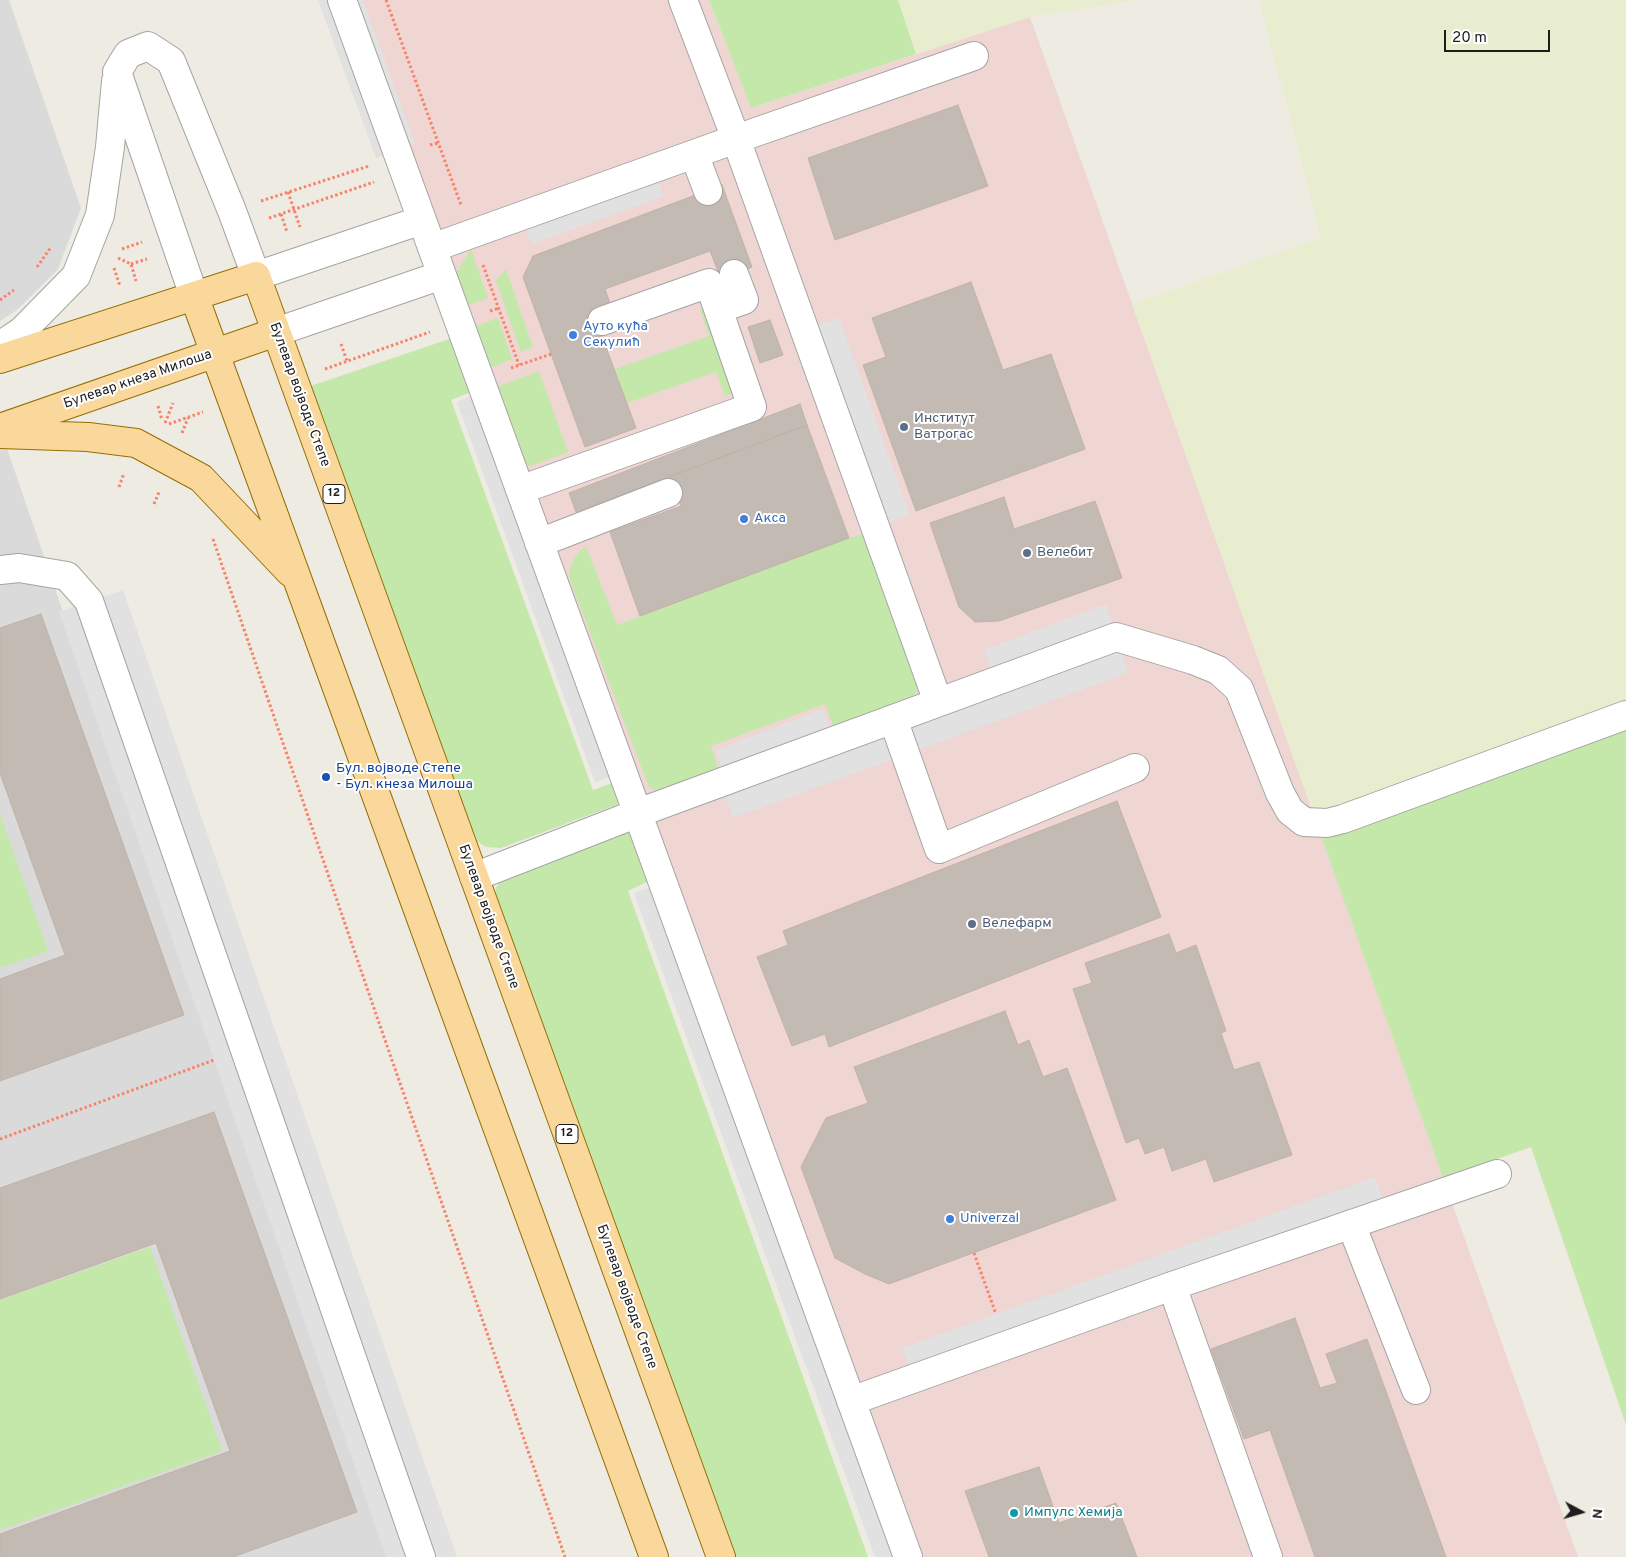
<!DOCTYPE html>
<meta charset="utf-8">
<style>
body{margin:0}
#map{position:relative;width:1626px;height:1557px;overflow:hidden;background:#eeebe3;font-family:Overpass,sans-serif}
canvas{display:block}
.north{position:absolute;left:1556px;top:1487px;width:50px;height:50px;-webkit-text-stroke:4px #fff;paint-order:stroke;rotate:96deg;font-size:14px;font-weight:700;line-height:20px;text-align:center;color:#1d1d1d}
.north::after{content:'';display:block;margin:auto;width:18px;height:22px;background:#1d1d1d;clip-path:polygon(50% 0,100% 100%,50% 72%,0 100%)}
.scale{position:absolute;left:1444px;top:30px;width:106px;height:22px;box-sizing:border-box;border:2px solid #1d1d1d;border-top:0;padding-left:6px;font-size:15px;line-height:18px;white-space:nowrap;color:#1d1d1d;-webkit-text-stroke:4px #fff;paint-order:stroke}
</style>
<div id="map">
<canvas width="1626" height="1557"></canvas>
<div class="north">N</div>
<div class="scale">20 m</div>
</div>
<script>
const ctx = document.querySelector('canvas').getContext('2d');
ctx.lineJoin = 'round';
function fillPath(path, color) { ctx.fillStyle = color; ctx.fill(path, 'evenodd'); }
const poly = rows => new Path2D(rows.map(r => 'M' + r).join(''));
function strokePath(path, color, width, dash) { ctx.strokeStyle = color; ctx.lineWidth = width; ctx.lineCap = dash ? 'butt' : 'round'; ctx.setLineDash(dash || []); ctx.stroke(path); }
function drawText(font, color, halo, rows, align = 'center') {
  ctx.font = font + ' Overpass,sans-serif'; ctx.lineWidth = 4; ctx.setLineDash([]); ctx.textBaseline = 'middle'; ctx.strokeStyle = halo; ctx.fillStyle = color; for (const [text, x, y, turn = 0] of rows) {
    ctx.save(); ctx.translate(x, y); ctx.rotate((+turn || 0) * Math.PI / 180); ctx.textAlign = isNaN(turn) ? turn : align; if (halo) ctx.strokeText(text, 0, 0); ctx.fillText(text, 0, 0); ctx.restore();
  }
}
fillPath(poly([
 [0,0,9,0,81,208,58,269,17,310,0,321],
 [0,428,387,1557,0,1557]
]), '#dbdada');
fillPath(poly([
 [352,0,709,0,751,108,1030,17,1578,1557,918,1557]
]), '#efd6d2');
fillPath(poly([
 [898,0,1137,0,1030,17,916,54],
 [1259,0,1626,0,1626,728,1321,836,1132,304,1321,238]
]), '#e9edcf');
fillPath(poly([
 [709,0,898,0,916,54,751,108],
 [471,249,488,298,466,306,456,273],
 [506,269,533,347,521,352,496,281],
 [710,307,739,391,725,396,716,372,627,403,615,369,709,336,700,310],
 [498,318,512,359,488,369,474,327],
 [455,337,474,391,451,400,593,790,618,781,624,802,501,848,486,847,469,836,305,388],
 [539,371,568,452,531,466,524,463,496,387],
 [864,534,916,675,917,688,914,696,906,707,836,734,825,704,711,746,721,777,658,792,649,787,570,580,569,570,574,559,578,553,586,546,617,625,849,538],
 [1626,728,1626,1425,1531,1147,1443,1178,1321,836],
 [0,814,48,951,0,968],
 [631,827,651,880,628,891,868,1557,731,1557,494,908,496,888,505,875],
 [150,1247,222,1451,0,1530,0,1300]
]), '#c4e8a9');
fillPath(poly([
 [318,0,363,0,415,143,376,158],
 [654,168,664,196,532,244,524,226],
 [839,318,910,515,876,528,804,329],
 [484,391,623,772,595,782,457,402],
 [123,590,457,1557,386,1557,59,612],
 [1106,604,1128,673,733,818,720,782,726,780,716,750,823,709,835,740,995,681,984,650],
 [663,883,908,1557,875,1557,634,893],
 [1375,1177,1386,1208,914,1379,902,1348]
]), '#e1e1e1');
const building = poly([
 [958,105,988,186,835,240,808,158,958,105],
 [722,185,752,267,721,279,710,251,605,289,611,306,593,312,636,428,585,447,523,277,533,256,722,185],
 [971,282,1003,370,1051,354,1085,449,916,511,863,365,886,357,872,318,971,282],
 [770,320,783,355,760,363,748,327,770,320],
 [800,404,807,425,576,512,569,493,800,404],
 [807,425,849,538,640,616,610,532,681,506,669,477,807,425],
 [1004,497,1014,529,1095,501,1122,578,999,621,975,622,959,607,930,523,1004,497],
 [41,614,184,1015,0,1081,0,979,65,955,0,773,0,628,41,614],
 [1117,801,1161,917,829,1047,825,1034,792,1046,757,957,788,945,783,931,1117,801],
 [1169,934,1176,953,1196,945,1226,1031,1221,1033,1234,1070,1259,1062,1292,1155,1214,1182,1206,1159,1172,1171,1164,1147,1145,1154,1139,1138,1126,1143,1073,989,1092,983,1085,963,1169,934],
 [1005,1011,1018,1045,1029,1040,1043,1077,1067,1068,1116,1200,889,1284,865,1274,835,1258,801,1167,826,1118,868,1103,854,1067,1005,1011],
 [214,1112,357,1512,233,1557,0,1557,0,1534,230,1451,156,1243,0,1299,0,1188,214,1112],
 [1295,1318,1320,1388,1337,1383,1326,1354,1367,1339,1446,1557,1315,1557,1270,1430,1244,1439,1211,1349,1295,1318],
 [1039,1467,1059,1523,1116,1503,1137,1557,989,1557,965,1491,1039,1467]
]);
fillPath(building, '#c3bab3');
strokePath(building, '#c0b3a6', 1);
const minor = poly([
 [342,0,908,1557],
 [683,0,736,139,938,702],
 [694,154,708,191],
 [432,248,736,139,974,56],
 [194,296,117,72,128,54,148,46,171,61,232,211,256,276,422,220],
 [718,309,744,300,734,274],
 [276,332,442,275],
 [0,346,22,331,76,276,100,215,110,147,116,81],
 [520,490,752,407,709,283,602,321],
 [539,543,668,493],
 [0,570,19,568,67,576,89,601,421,1557],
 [893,719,939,849,1135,768],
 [474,877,638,813,1116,637,1193,660,1218,670,1239,689,1280,793,1290,811,1304,822,1327,823,1343,819,1626,715],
 [1351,1224,1416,1390],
 [1172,1286,1268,1557],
 [851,1401,1172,1286,1497,1174]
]);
const major = poly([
 [194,296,654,1557],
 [0,359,256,276,721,1557],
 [0,428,276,332],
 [0,434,88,437,136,443,201,478,290,572]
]);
strokePath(minor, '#a4a4a4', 30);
strokePath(major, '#956e02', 30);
strokePath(poly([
 [386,0,461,205],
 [430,145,438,143],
 [288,192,300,227],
 [261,201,369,166],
 [281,214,287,232],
 [269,218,374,182],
 [122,249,142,242],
 [118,258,131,264,136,281],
 [131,264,147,259],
 [483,265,519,365],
 [37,267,51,247],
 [114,268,120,286],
 [0,300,14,290],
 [490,311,499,308],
 [341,344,347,361],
 [511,368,551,354],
 [325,369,430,332],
 [158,406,162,420],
 [165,423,173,403],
 [169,424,203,412],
 [182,433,188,418],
 [119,487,124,473],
 [154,504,159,492],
 [213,539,377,1017,565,1557],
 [0,1139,214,1060],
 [974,1253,996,1314]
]), '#f8836b', 3, [2.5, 2.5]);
strokePath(minor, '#fff', 28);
strokePath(major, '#fad89c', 28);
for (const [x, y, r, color] of [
 [573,335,5,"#3f7fe0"],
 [904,427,5,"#5c6f8a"],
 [744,519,5,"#3f7fe0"],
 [1027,553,5,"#5c6f8a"],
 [326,777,5,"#1a4fb4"],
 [972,924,5,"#5c6f8a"],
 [950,1219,5,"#3f7fe0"],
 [1014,1513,5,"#0f9aa8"]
]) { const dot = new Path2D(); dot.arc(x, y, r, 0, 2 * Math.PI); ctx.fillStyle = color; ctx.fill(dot); strokePath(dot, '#fff', 2); }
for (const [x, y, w] of [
 [334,494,22],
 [567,1134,22]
]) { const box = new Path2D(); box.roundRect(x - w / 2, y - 9.5, w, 19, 4); ctx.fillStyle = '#fff'; ctx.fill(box); strokePath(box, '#1d1d1d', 1); }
drawText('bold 12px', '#1d1d1d', null, [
 ["12",334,494],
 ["12",567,1134]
]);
drawText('14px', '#366cbe', '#fff', [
 ["Ауто кућа",583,327],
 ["Секулић",583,343],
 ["Акса",754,519],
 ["Univerzal",960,1219]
], 'left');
drawText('14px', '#1d1d1d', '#fff', [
 ["Булевар кнеза Милоша",138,380,-19],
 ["Булевар војводе Степе",299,395,70],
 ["Булевар војводе Степе",488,917,70],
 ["Булевар војводе Степе",626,1297,70]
]);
drawText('14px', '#4e5e75', '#fff', [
 ["Институт",914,419],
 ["Ватрогас",914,435],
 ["Велебит",1037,553],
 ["Велефарм",982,924]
], 'left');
drawText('14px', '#164399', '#fff', [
 ["Бул. војводе Степе",336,769],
 ["- Бул. кнеза Милоша",336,785]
], 'left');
drawText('14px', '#0d838f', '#fff', [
 ["Импулс Хемија",1024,1513]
], 'left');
</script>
